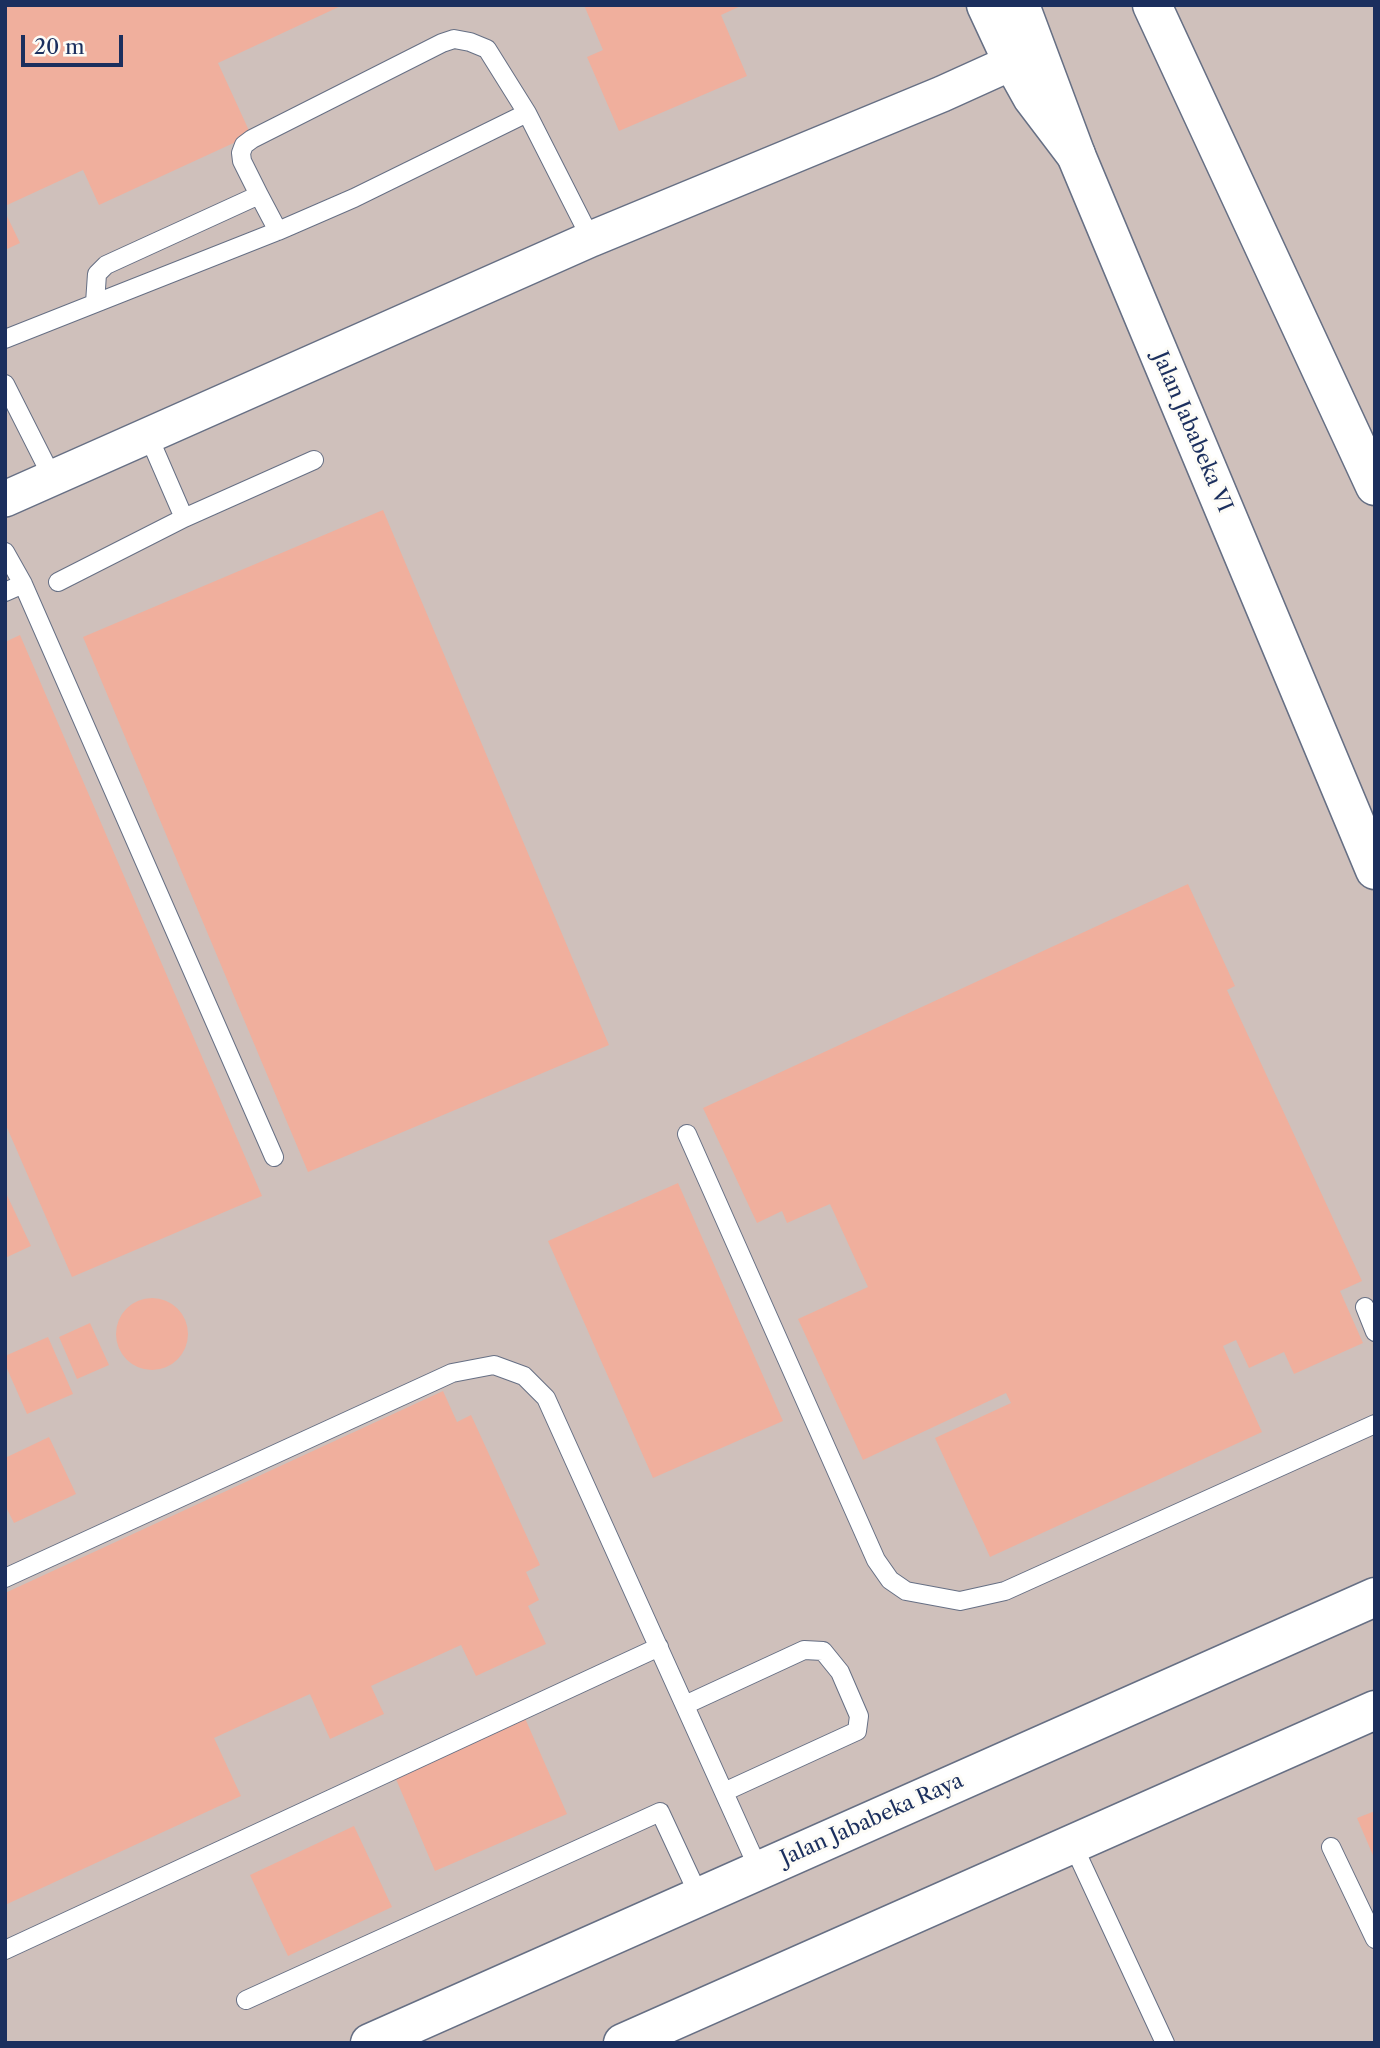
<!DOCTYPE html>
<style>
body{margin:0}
#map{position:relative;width:1380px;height:2048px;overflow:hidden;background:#f1e6cc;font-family:"Libre Caslon Text",serif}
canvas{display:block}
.frame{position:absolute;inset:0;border:7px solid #1b2f5e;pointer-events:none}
.scale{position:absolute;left:21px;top:35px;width:102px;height:32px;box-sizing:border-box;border:4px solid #1b2f5e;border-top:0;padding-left:9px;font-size:21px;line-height:24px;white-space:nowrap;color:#1b2f5e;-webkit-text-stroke:5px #fdfcf7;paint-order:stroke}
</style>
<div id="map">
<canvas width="1380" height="2048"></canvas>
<div class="frame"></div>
<div class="scale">20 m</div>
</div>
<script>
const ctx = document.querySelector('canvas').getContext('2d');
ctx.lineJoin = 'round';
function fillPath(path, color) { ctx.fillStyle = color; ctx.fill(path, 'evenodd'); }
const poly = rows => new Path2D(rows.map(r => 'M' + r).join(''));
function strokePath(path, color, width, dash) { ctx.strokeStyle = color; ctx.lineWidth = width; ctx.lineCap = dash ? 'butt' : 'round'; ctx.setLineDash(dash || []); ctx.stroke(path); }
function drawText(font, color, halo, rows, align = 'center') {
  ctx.font = font + ' "Libre Caslon Text",serif'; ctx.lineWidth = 6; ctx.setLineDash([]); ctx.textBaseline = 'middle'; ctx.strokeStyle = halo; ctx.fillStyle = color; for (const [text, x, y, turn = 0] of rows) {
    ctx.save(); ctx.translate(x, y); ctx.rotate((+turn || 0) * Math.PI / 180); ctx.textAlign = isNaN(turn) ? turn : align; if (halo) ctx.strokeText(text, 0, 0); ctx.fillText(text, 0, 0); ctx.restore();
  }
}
fillPath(poly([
 [5,5,1375,5,1375,2043,5,2043]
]), '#cfc0bb');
fillPath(poly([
 [5,5,343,5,218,63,251,135,99,205,83,170,5,206],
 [584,5,743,5,721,15,747,76,619,131,587,57,603,50],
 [5,212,20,243,5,250],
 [383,510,609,1045,308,1172,83,637],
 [20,635,262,1196,72,1277,5,1123,5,642],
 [1188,884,1235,986,1227,990,1362,1281,1340,1291,1363,1343,1294,1374,1284,1352,1249,1368,1236,1340,1223,1346,1262,1432,990,1557,935,1438,1011,1403,1006,1393,863,1460,798,1319,868,1287,830,1204,787,1223,782,1211,757,1223,703,1108],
 [678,1183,783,1421,653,1478,548,1241],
 [5,1191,31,1246,5,1258],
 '116 1334a36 36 0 1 1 72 0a36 36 0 1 1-72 0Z',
 [90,1323,109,1365,77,1379,59,1337],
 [48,1337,73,1394,27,1414,5,1364,5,1356],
 [443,1391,457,1422,471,1415,540,1565,526,1572,539,1600,528,1606,546,1644,476,1676,461,1645,371,1686,384,1714,330,1739,310,1694,214,1738,241,1796,5,1905,5,1593],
 [49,1437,76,1494,14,1523,5,1505,5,1458],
 [524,1716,567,1814,435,1871,393,1772],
 [1375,1811,1375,1860,1357,1818],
 [354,1826,392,1907,288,1956,250,1875]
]), '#f0af9d');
const service = poly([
 [527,113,591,239],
 [259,195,278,231],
 [5,339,278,231,354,198,527,113,487,49,470,42,454,39,442,43,252,139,244,145,241,153,242,161,259,195,106,265,97,274,95,303],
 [5,384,52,477],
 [148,435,184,518],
 [5,552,23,584,274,1157],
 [58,582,184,518,314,460],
 [5,592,23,584],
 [687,1134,876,1560,890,1580,906,1591,960,1601,1005,1591,1375,1424],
 [1365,1307,1375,1332],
 [5,1578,452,1373,494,1365,524,1376,546,1398,759,1870],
 [685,1705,804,1650,823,1651,840,1672,859,1716,857,1731,724,1792],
 [1073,1845,1165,2043],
 [1331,1847,1375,1939],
 [5,1950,659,1647],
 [246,2000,660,1812,700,1898]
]);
const minor = poly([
 [5,499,591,239,942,94,1037,51]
]);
const secondary = poly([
 [986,5,1013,63,1032,97,1076,155,1375,870],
 [1152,5,1375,486],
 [370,2043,1375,1597],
 [623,2043,1375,1710]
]);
const motorway = poly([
 [1020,5,1076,155]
]);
strokePath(service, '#666f84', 20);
strokePath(minor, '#666f84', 38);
strokePath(secondary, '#666f84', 41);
strokePath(motorway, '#666f84', 41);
strokePath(service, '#fff', 18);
strokePath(minor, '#fff', 35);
strokePath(secondary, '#fff', 38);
strokePath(motorway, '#fff', 38);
drawText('21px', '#1b2f5e', '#fdfcf7', [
 ["Jalan Jababeka VI",1192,432,67],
 ["Jalan Jababeka Raya",872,1820,-24]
]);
</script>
